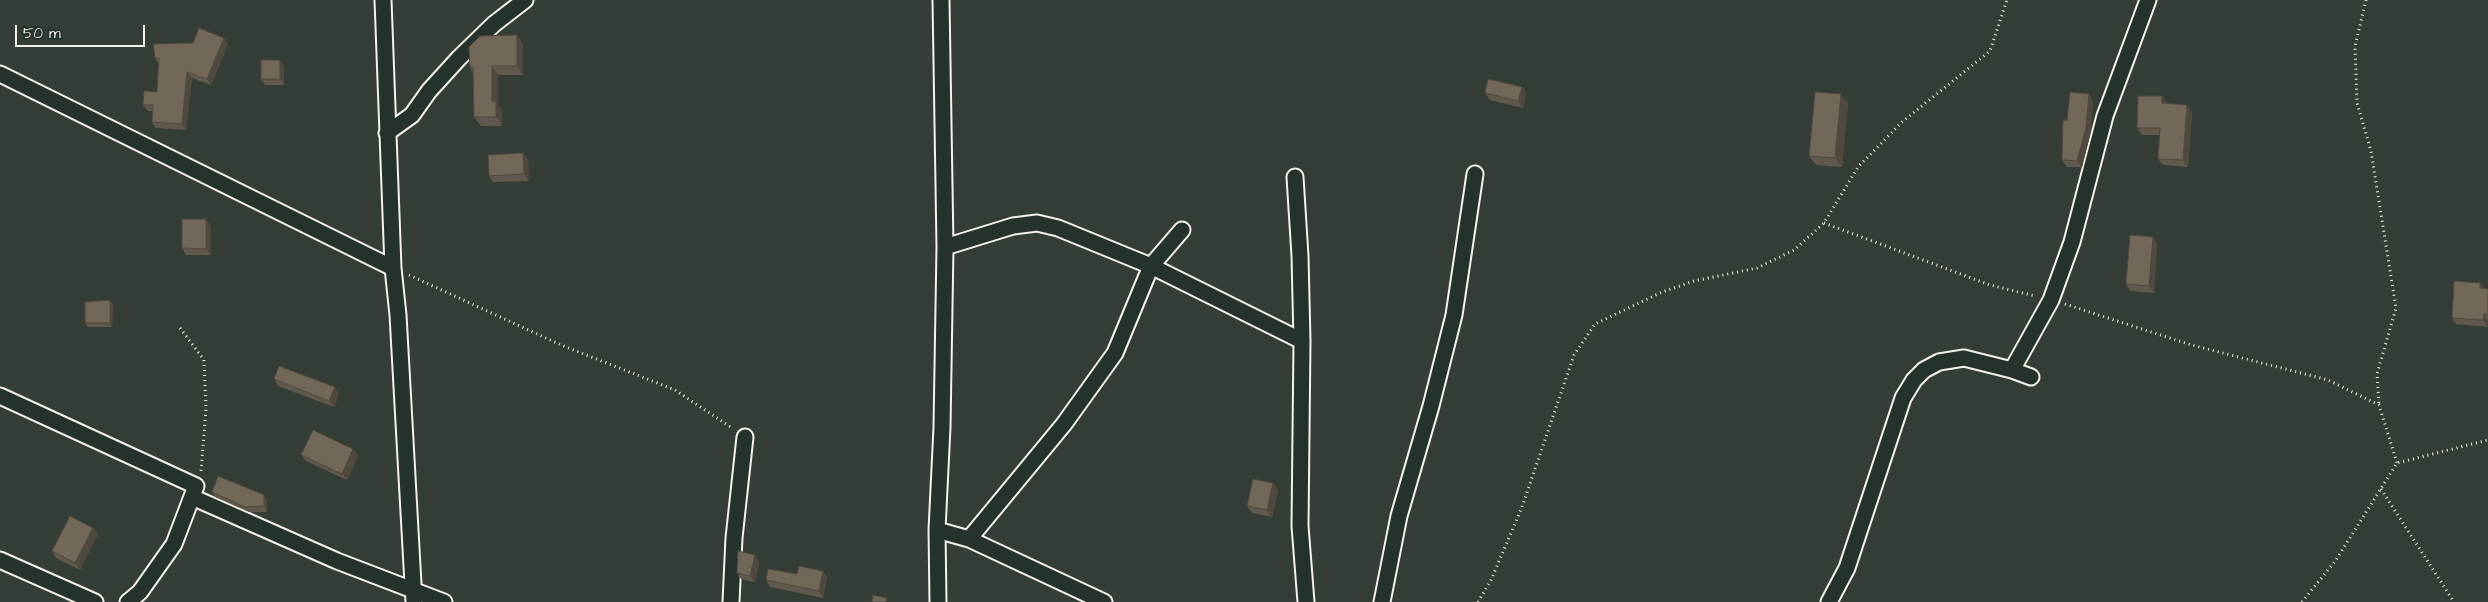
<!DOCTYPE html>
<style>
body{margin:0}
#map{position:relative;width:2488px;height:602px;overflow:hidden;background:#353e36;font-family:"Architects Daughter",sans-serif}
canvas{display:block}
.scale{position:absolute;left:15px;top:25px;width:130px;height:22px;box-sizing:border-box;border:2px solid #f4f1e8;border-top:0;padding-left:6px;font-size:15px;line-height:18px;white-space:nowrap;color:#f4f1e8;-webkit-text-stroke:4px #26332d;paint-order:stroke}
</style>
<div id="map">
<canvas width="2488" height="602"></canvas>
<div class="scale">50 m</div>
</div>
<script>
const ctx = document.querySelector('canvas').getContext('2d');
ctx.lineJoin = 'round';
const poly = rows => new Path2D(rows.map(r => 'M' + r).join(''));
function strokePath(path, color, width, dash) { ctx.strokeStyle = color; ctx.lineWidth = width; ctx.lineCap = dash ? 'butt' : 'round'; ctx.setLineDash(dash || []); ctx.stroke(path); }
function fillPath(path, color) { ctx.fillStyle = color; ctx.fill(path, 'evenodd'); }
const street = poly([
 [383,0,393,268,398,315,414,602],
 [0,74,393,268],
 [387,133,412,115,429,91,459,58,494,24,525,0],
 [1295,177,1300,256,1302,341,1300,526,1306,602],
 [945,247,1013,226,1037,223,1058,228,1151,266,1302,341],
 [2012,370,2051,300,2072,242,2105,116,2148,0],
 [0,396,196,486,174,544,140,592,128,602],
 [192,497,337,561,444,602],
 [937,530,969,539,1104,602],
 [969,539,1064,424,1115,353,1151,266,1182,230],
 [0,560,95,602],
 [731,602,734,538,745,437],
 [938,602,937,530,942,427,945,247,941,0],
 [1382,602,1399,516,1431,406,1454,315,1475,174],
 [1829,602,1847,568,1903,398,1914,380,1924,370,1939,362,1964,358,2012,370,2031,377]
]);
strokePath(street, '#f4f1e8', 19);
strokePath(poly([
 [2366,0,2355,46,2357,103,2371,151,2396,308,2377,374,2379,404],
 [1824,223,1990,285,2035,296],
 [409,275,561,345,675,390,732,428],
 [2065,304,2188,344,2328,380,2379,405,2397,463],
 [180,328,204,360,206,409,201,471],
 [2381,489,2454,602],
 [1478,602,1491,580,1522,507,1574,355,1595,324,1662,292,1694,281,1757,268,1794,250,1824,223,1858,167,1902,122,1990,51,2007,0],
 [2302,602,2336,560,2397,463,2488,440]
]), '#f4f1e8', 3, [1, 4]);
strokePath(street, '#26332d', 15);
fillPath(poly([
 [517,35,523,44,523,75,498,75,498,105,502,110,502,126,481,126,474,117,473,73,470,67],
 [224,38,228,44,211,85,192,78,186,130,156,128,152,122,153,111,148,111,143,105,157,92,159,64,155,58,193,43],
 [280,60,284,67,284,85,265,85,261,79],
 [1522,87,1526,93,1523,108,1490,100,1485,93],
 [2093,101,2090,135,2082,167,2067,167,2062,160,2067,120],
 [1848,103,1842,167,1816,165,1809,156],
 [2167,103,2192,112,2188,167,2163,165,2158,159,2160,135,2142,135,2137,128],
 [523,153,528,160,529,181,493,182,489,176],
 [211,226,210,255,186,255,182,248],
 [2153,237,2157,243,2154,293,2130,291,2126,284],
 [2480,283,2484,289,2488,289,2488,327,2456,324,2452,318],
 [110,300,113,304,112,327,88,327,85,323],
 [274,379,339,394,334,407,278,386],
 [301,455,358,456,347,480,306,461],
 [1273,483,1278,490,1272,517,1252,513,1247,506],
 [212,492,267,500,267,512,249,512,215,497],
 [98,534,80,570,56,558,52,551],
 [759,562,755,582,741,579,737,573],
 [797,574,827,577,823,598,770,587,766,580]
]), '#61594d');
fillPath(poly([
 [517,35,523,44,523,75,517,66],
 [224,38,228,44,211,85,207,79],
 [280,60,284,67,284,85,280,79],
 [492,66,498,75,498,105,502,110,502,126,496,117,492,102],
 [187,72,192,78,186,130,182,124],
 [1522,87,1526,93,1523,108,1518,101],
 [1841,94,1848,103,1842,167,1835,158],
 [2089,94,2093,101,2090,135,2082,167,2077,161],
 [2162,96,2167,103,2162,103],
 [2187,105,2192,112,2188,167,2183,160],
 [523,153,528,160,529,181,524,174],
 [206,219,211,226,210,255,206,249],
 [2153,237,2157,243,2154,293,2149,286],
 [2480,283,2485,289,2480,288],
 [110,300,113,304,112,327,110,323],
 [2484,314,2488,320,2488,327,2483,320],
 [335,387,339,394,334,407,329,401],
 [353,449,358,456,347,480,342,474],
 [1273,483,1278,490,1272,517,1267,510],
 [264,495,267,500,267,512,264,506],
 [93,528,98,534,80,570,75,563],
 [755,555,759,562,755,582,750,576],
 [823,571,827,577,823,598,819,591]
]), '#4f493f');
const building = poly([
 [199,28,224,38,207,79,187,72,182,124,152,122,153,105,143,105,144,91,157,92,159,58,155,58,153,44,193,43,199,28],
 [517,35,517,66,492,66,492,102,496,101,496,117,474,117,473,67,470,67,469,47,480,36,517,35],
 [261,60,280,60,280,79,261,79,261,60],
 [1488,79,1522,87,1518,101,1485,93,1488,79],
 [1815,92,1841,94,1835,158,1809,156,1815,92],
 [2070,92,2089,94,2086,128,2077,161,2062,160,2063,120,2067,120,2070,92],
 [2138,96,2162,96,2162,103,2187,105,2183,160,2158,159,2160,128,2137,128,2138,96],
 [523,153,524,174,489,176,488,155,523,153],
 [182,219,206,219,206,249,182,248,182,219],
 [2130,235,2153,237,2149,286,2126,284,2130,235],
 [2454,281,2480,283,2480,288,2488,289,2488,314,2484,314,2483,320,2452,318,2454,281],
 [110,300,110,323,85,323,85,302,110,300],
 [279,366,335,387,329,401,274,379,279,366],
 [313,430,353,449,342,474,301,455,313,430],
 [218,476,264,495,264,506,245,507,212,492,218,476],
 [1253,479,1273,483,1267,510,1247,506,1253,479],
 [70,516,93,528,75,563,52,551,70,516],
 [738,551,755,555,750,576,737,573,738,551],
 [799,566,823,571,819,591,766,580,768,569,797,574,799,566],
 [873,595,887,598,886,602,872,602,873,595]
]);
fillPath(building, '#71685a');
strokePath(building, '#4f493f', 1);
</script>
